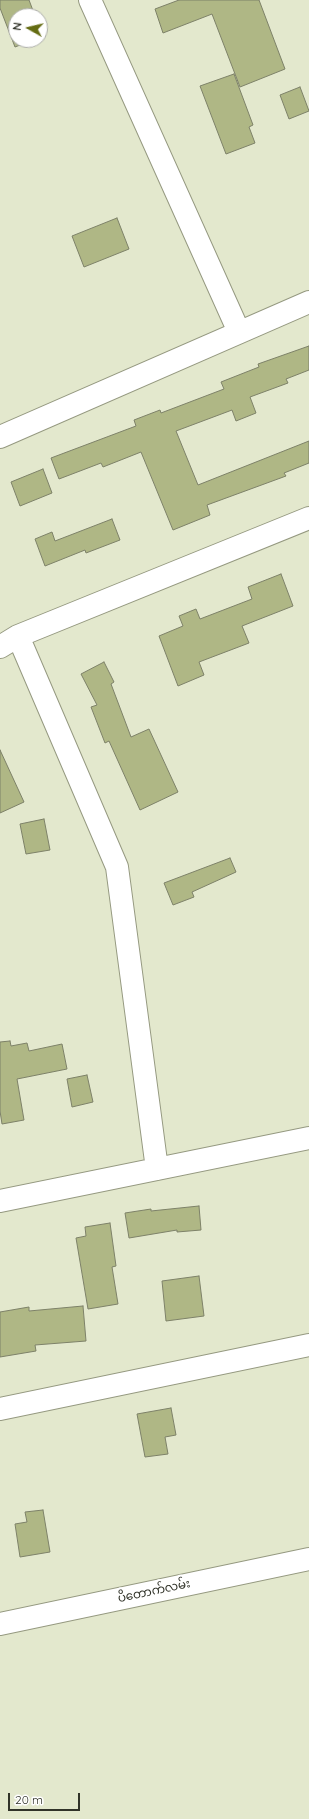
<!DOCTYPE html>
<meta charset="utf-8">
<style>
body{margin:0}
#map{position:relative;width:309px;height:1819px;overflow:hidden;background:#e3e8cd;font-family:Quicksand,sans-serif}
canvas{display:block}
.north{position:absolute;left:8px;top:8px;width:40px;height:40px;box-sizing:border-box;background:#fff;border:1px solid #acada9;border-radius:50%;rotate:278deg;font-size:11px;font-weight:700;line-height:16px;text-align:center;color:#303228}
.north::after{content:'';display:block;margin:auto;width:14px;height:18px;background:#646c12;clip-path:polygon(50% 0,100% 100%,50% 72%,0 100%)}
.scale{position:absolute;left:8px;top:1793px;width:72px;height:18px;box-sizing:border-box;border:2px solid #303228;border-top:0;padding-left:5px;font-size:12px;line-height:14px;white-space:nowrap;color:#303228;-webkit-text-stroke:3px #fff;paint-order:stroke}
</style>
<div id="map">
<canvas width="309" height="1819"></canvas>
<div class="north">N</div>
<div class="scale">20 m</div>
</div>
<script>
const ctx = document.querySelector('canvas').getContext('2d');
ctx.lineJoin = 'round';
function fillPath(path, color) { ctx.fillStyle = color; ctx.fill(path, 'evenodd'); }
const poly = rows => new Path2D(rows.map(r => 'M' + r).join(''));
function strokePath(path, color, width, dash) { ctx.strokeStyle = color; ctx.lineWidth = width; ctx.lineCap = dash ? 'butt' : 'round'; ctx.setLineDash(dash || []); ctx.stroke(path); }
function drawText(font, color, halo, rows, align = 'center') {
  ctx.font = font + ' Quicksand,"Noto Sans Myanmar",sans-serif'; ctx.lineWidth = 4; ctx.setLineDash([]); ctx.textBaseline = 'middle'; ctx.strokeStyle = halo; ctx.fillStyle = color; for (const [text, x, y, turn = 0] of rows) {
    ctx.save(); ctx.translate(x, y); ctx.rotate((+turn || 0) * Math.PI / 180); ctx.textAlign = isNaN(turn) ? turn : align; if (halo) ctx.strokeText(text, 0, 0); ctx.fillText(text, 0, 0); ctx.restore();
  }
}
const building = poly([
 [0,0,29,0,35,16,16,16,16,40,33,40,15,47,0,8,0,0],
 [179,0,259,0,285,69,240,87,212,14,163,33,155,9,179,0],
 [234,74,253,125,249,127,255,143,226,154,200,86,234,74],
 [300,87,309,111,289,119,280,95,300,87],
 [117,218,129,249,84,267,72,236,117,218],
 [309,346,309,370,286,379,288,383,250,397,256,413,236,421,232,410,176,431,198,485,309,441,309,463,284,473,286,476,207,505,210,515,173,530,141,452,103,467,101,463,59,479,51,458,136,426,134,420,160,410,161,413,224,389,221,382,259,367,258,364,309,346],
 [43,469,52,493,20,506,11,482,43,469],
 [112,519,120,540,86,553,85,550,45,566,35,539,52,532,55,541,112,519],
 [281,574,293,606,242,626,249,643,199,662,204,675,178,686,159,636,183,626,179,616,196,609,200,619,252,599,248,587,281,574],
 [104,662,114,682,111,684,131,737,149,729,178,792,140,810,109,741,105,743,91,707,97,705,81,674,104,662],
 [0,750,24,802,0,813,0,750],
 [44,819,50,850,26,854,20,824,44,819],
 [230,858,236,872,192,892,194,897,173,905,164,883,230,858],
 [10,1041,11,1046,27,1043,29,1051,62,1044,67,1069,17,1079,24,1120,2,1124,0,1111,0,1042,10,1041],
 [87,1075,93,1102,72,1107,67,1079,87,1075],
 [199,1206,201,1230,177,1232,177,1230,129,1238,125,1213,151,1209,151,1211,199,1206],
 [110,1223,116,1266,112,1267,118,1304,88,1309,76,1238,86,1236,85,1227,110,1223],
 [199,1276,204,1316,166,1321,162,1281,199,1276],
 [83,1306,86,1341,35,1345,36,1351,0,1357,0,1312,29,1307,29,1311,83,1306],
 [171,1408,176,1435,165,1437,168,1454,145,1457,137,1414,171,1408],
 [43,1510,50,1552,20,1557,15,1524,27,1522,25,1512,43,1510]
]);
fillPath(building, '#afb785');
strokePath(building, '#7d8168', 1);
const street = poly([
 [90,0,239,332],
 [0,437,309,302],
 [18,636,117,867,157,1169],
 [0,647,18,636,309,518],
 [0,1201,309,1138],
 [0,1409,309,1345]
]);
const secondary = poly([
 [0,1624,309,1559]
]);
strokePath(street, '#959980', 24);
strokePath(secondary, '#959980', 24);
strokePath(street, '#fff', 22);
strokePath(secondary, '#fff', 22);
drawText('12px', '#303228', '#fff', [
 ["ပိတောက်လမ်း",154,1591,-12]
]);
</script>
